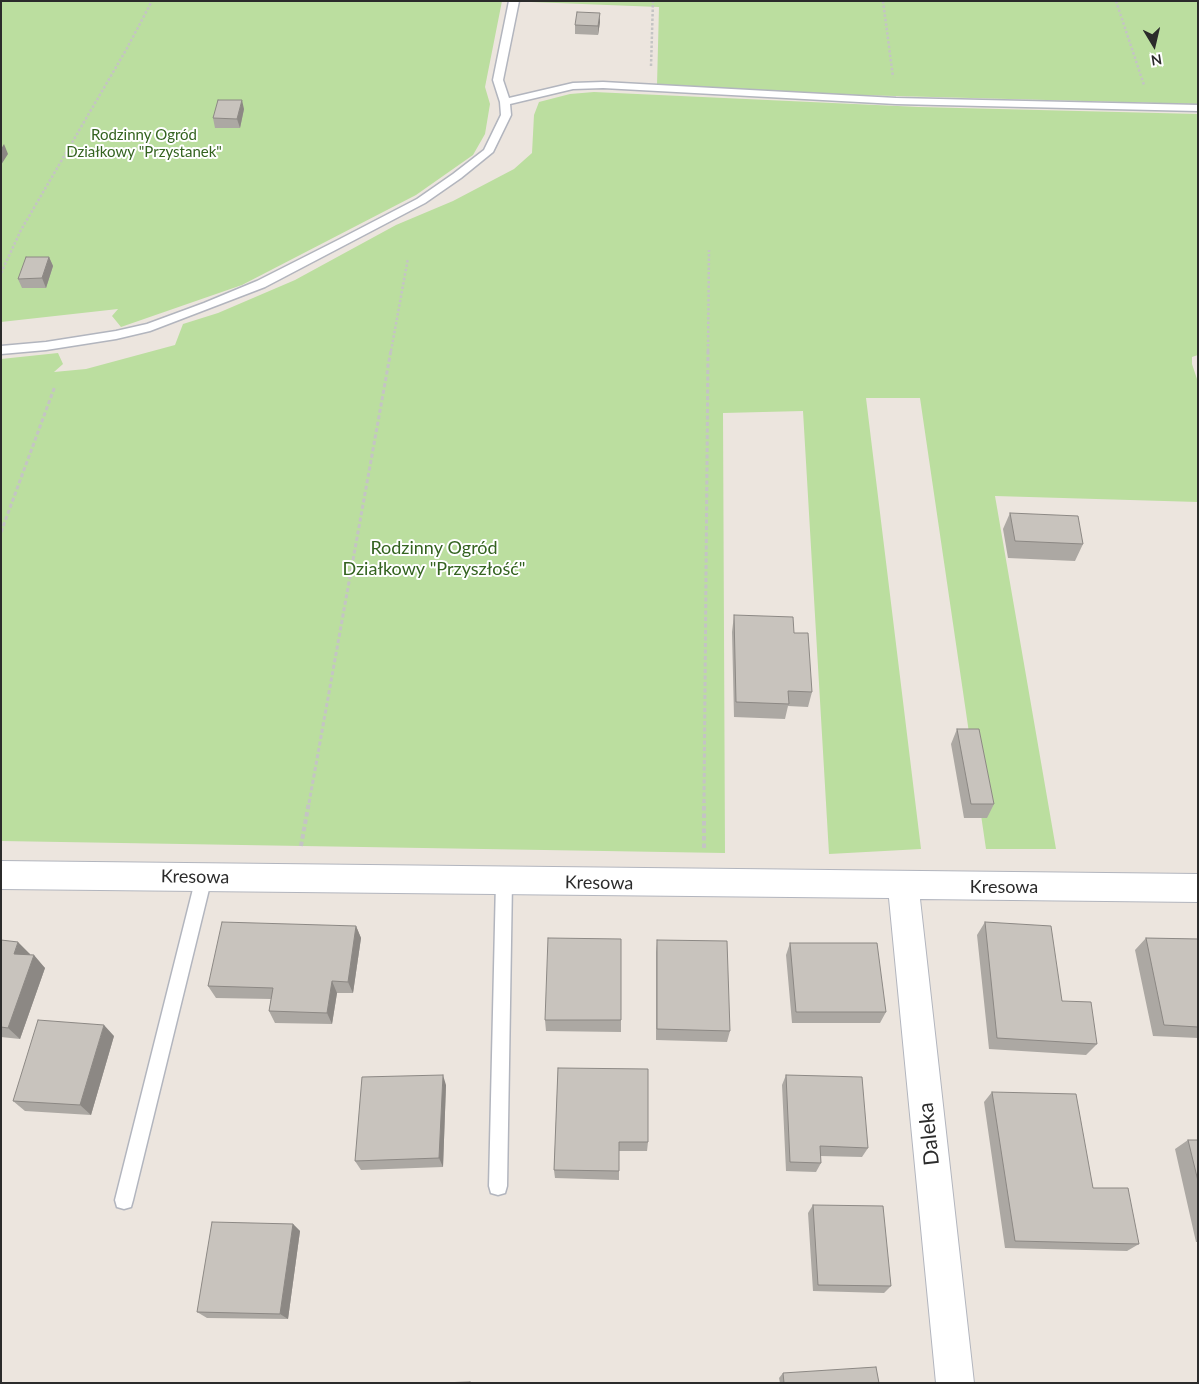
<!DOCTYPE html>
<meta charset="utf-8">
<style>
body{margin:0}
#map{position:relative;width:1199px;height:1384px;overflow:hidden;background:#ece5de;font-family:Lato,sans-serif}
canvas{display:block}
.frame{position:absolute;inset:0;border:2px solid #2b2b2b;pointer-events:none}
.north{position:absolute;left:1129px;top:20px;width:50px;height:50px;-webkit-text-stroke:4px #fff;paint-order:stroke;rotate:171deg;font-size:14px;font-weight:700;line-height:20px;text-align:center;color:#2b2b2b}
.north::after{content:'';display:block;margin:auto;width:18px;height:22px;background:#2b2b2b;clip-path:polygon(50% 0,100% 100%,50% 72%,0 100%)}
</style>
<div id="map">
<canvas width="1199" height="1384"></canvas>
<div class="frame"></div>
<div class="north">N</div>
</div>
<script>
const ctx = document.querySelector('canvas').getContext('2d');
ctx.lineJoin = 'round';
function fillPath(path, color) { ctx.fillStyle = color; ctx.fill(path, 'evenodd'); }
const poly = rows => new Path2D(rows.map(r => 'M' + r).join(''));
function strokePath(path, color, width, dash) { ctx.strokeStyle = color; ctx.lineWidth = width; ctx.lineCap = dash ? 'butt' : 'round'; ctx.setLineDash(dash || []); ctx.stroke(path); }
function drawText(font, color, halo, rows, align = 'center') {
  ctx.font = font + ' Lato,sans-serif'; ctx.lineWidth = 4; ctx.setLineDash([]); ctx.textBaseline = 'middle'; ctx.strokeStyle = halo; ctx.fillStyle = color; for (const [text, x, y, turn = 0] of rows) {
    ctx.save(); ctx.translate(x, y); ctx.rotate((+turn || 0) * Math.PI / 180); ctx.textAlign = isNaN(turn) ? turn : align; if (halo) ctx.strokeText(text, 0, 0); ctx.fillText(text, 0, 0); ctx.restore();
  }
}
fillPath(poly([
 [1,1,502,1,485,87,490,104,485,134,473,155,416,195,242,285,121,327,112,316,118,309,1,322],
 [1198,1,1198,104,743,92,657,85,659,7,531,2],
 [594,92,919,107,1198,114,1198,355,1192,357,1192,364,1198,382,1198,502,995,496,1056,849,986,849,920,398,866,398,921,849,829,854,803,411,723,413,725,853,1,841,1,359,58,353,63,364,54,372,86,369,175,345,183,324,218,313,295,280,396,225,453,201,514,169,532,153,534,115,539,102,570,94]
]), '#bbde9f');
const lane = poly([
 [509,1,519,1,503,80,509,98,573,83,603,82,896,98,1198,105,1198,111,896,104,603,88,573,89,510,104,511,115,493,152,461,178,425,203,265,287,150,331,116,339,46,350,1,354,1,346,46,342,116,331,147,324,204,303,257,281,340,239,417,199,453,174,484,150,501,115,500,102,493,80,509,1],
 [204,870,210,872,212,877,133,1200,131,1207,124,1209,117,1207,115,1200,196,877,198,872,204,870],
 [504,873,510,876,512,881,507,1186,505,1193,498,1195,491,1193,489,1186,496,881,498,876,504,873]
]);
const street = poly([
 [1,861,1198,874,1198,902,920,899,974,1383,936,1383,889,898,1,889,1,861]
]);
strokePath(lane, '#b2b5be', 3);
strokePath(street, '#b2b5be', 2);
strokePath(poly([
 [883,1,893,77],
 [1116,1,1144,85],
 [651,66,653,1],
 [1,273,21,230,126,50,152,1],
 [391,351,408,258],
 [708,351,709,250]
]), '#c4c4c4', 2.5, [2.5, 2]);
strokePath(poly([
 [1,532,55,386],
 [309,803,391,350],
 [704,803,708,350]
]), '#c4c4c4', 3, [4, 2.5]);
strokePath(poly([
 [301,846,309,802],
 [704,848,704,802]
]), '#c4c4c4', 4, [4.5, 3]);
fillPath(lane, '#fff');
fillPath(street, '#fff');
fillPath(poly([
 [600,22,598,35,575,34,575,25],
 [244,109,240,128,215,128,213,118],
 [49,257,53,266,46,288,22,288,18,279],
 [1010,513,1083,544,1075,561,1008,558,1003,529],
 [734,615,794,633,812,692,808,707,788,706,785,719,734,717,732,632],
 [957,729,994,804,987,818,964,818,951,744],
 [985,922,1062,1001,1097,1044,1086,1055,989,1049,977,935],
 [356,926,361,938,353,993,337,993,332,1024,275,1023,269,1011,271,999,216,998,208,986],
 [1146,938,1198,939,1198,1038,1153,1036,1135,950],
 [1,940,30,954,30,955,45,968,20,1039,1,1037],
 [657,940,730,1031,727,1042,656,1040,656,952],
 [790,943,886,1012,880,1023,792,1023,786,955],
 [545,1020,621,1020,621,1032,546,1031],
 [114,1036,91,1115,25,1111,13,1101],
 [558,1068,648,1142,647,1151,619,1151,619,1180,555,1178,554,1170],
 [786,1075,868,1148,862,1157,820,1156,821,1163,816,1172,786,1171,782,1085],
 [446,1085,443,1167,361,1170,355,1161],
 [992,1092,1139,1244,1127,1251,1005,1248,984,1102],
 [1188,1140,1198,1140,1198,1242,1196,1242,1175,1149],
 [813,1205,891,1286,884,1293,813,1291,808,1213],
 [293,1224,300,1231,288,1319,207,1318,197,1312],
 [783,1373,879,1383,780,1383,779,1378]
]), '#aca8a3');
fillPath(poly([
 [600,13,600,22,598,35,598,26],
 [242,100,244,109,240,128,237,119],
 [4,144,8,154,1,165,1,149],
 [49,257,53,266,46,288,42,278],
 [356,926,361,938,353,993,348,982],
 [18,942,30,954,26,966,14,954],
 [34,955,45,968,20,1039,8,1028],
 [332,981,337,993,332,1024,327,1013],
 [104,1025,114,1036,91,1115,80,1105],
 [443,1075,446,1085,443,1167,439,1158],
 [293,1224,300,1231,288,1319,280,1314]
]), '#8c8884');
const building = poly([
 [577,12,600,13,598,26,575,25,577,12],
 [218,100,242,100,237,119,213,118,218,100],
 [26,257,49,257,42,278,18,279,26,257],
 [1010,513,1078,516,1083,544,1015,541,1010,513],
 [734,615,793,617,794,633,808,633,812,692,788,691,789,704,736,702,734,615],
 [957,729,979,729,994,804,971,804,957,729],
 [222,922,356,926,348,982,332,981,327,1013,269,1011,273,988,208,986,222,922],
 [985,922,1051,926,1062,1001,1091,1002,1097,1044,997,1038,985,922],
 [548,938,621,939,621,1020,545,1020,548,938],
 [1146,938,1198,939,1198,1027,1164,1025,1146,938],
 [1,940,18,942,14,954,34,955,8,1028,1,1027,1,940],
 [657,940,727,941,730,1031,657,1029,657,940],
 [790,943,877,943,886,1012,796,1012,790,943],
 [38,1020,104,1025,80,1105,13,1101,38,1020],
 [558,1068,648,1069,648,1142,619,1142,619,1171,554,1170,558,1068],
 [443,1075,439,1158,355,1161,362,1077,443,1075],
 [786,1075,862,1077,868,1148,820,1146,821,1163,790,1162,786,1075],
 [992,1092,1076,1094,1093,1188,1128,1188,1139,1244,1015,1241,992,1092],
 [1188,1140,1198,1140,1198,1181,1188,1140],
 [813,1205,883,1206,891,1286,818,1285,813,1205],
 [212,1222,293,1224,280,1314,197,1312,212,1222],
 [876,1367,879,1383,784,1383,783,1373,876,1367],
 [470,1382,470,1383,439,1383,470,1382]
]);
fillPath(building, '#c8c3bd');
strokePath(building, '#8c8884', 1);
drawText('15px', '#346320', '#fff', [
 ["Rodzinny Ogród",144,135],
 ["Działkowy \"Przystanek\"",144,152]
]);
drawText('18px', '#346320', '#fff', [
 ["Rodzinny Ogród",434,548],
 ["Działkowy \"Przyszłość\"",434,569]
]);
drawText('18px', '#2b2b2b', '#fff', [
 ["Kresowa",195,877,1],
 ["Kresowa",599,883,1],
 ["Kresowa",1004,887]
]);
drawText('21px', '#2b2b2b', '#fff', [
 ["Daleka",929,1134,-96]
]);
</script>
